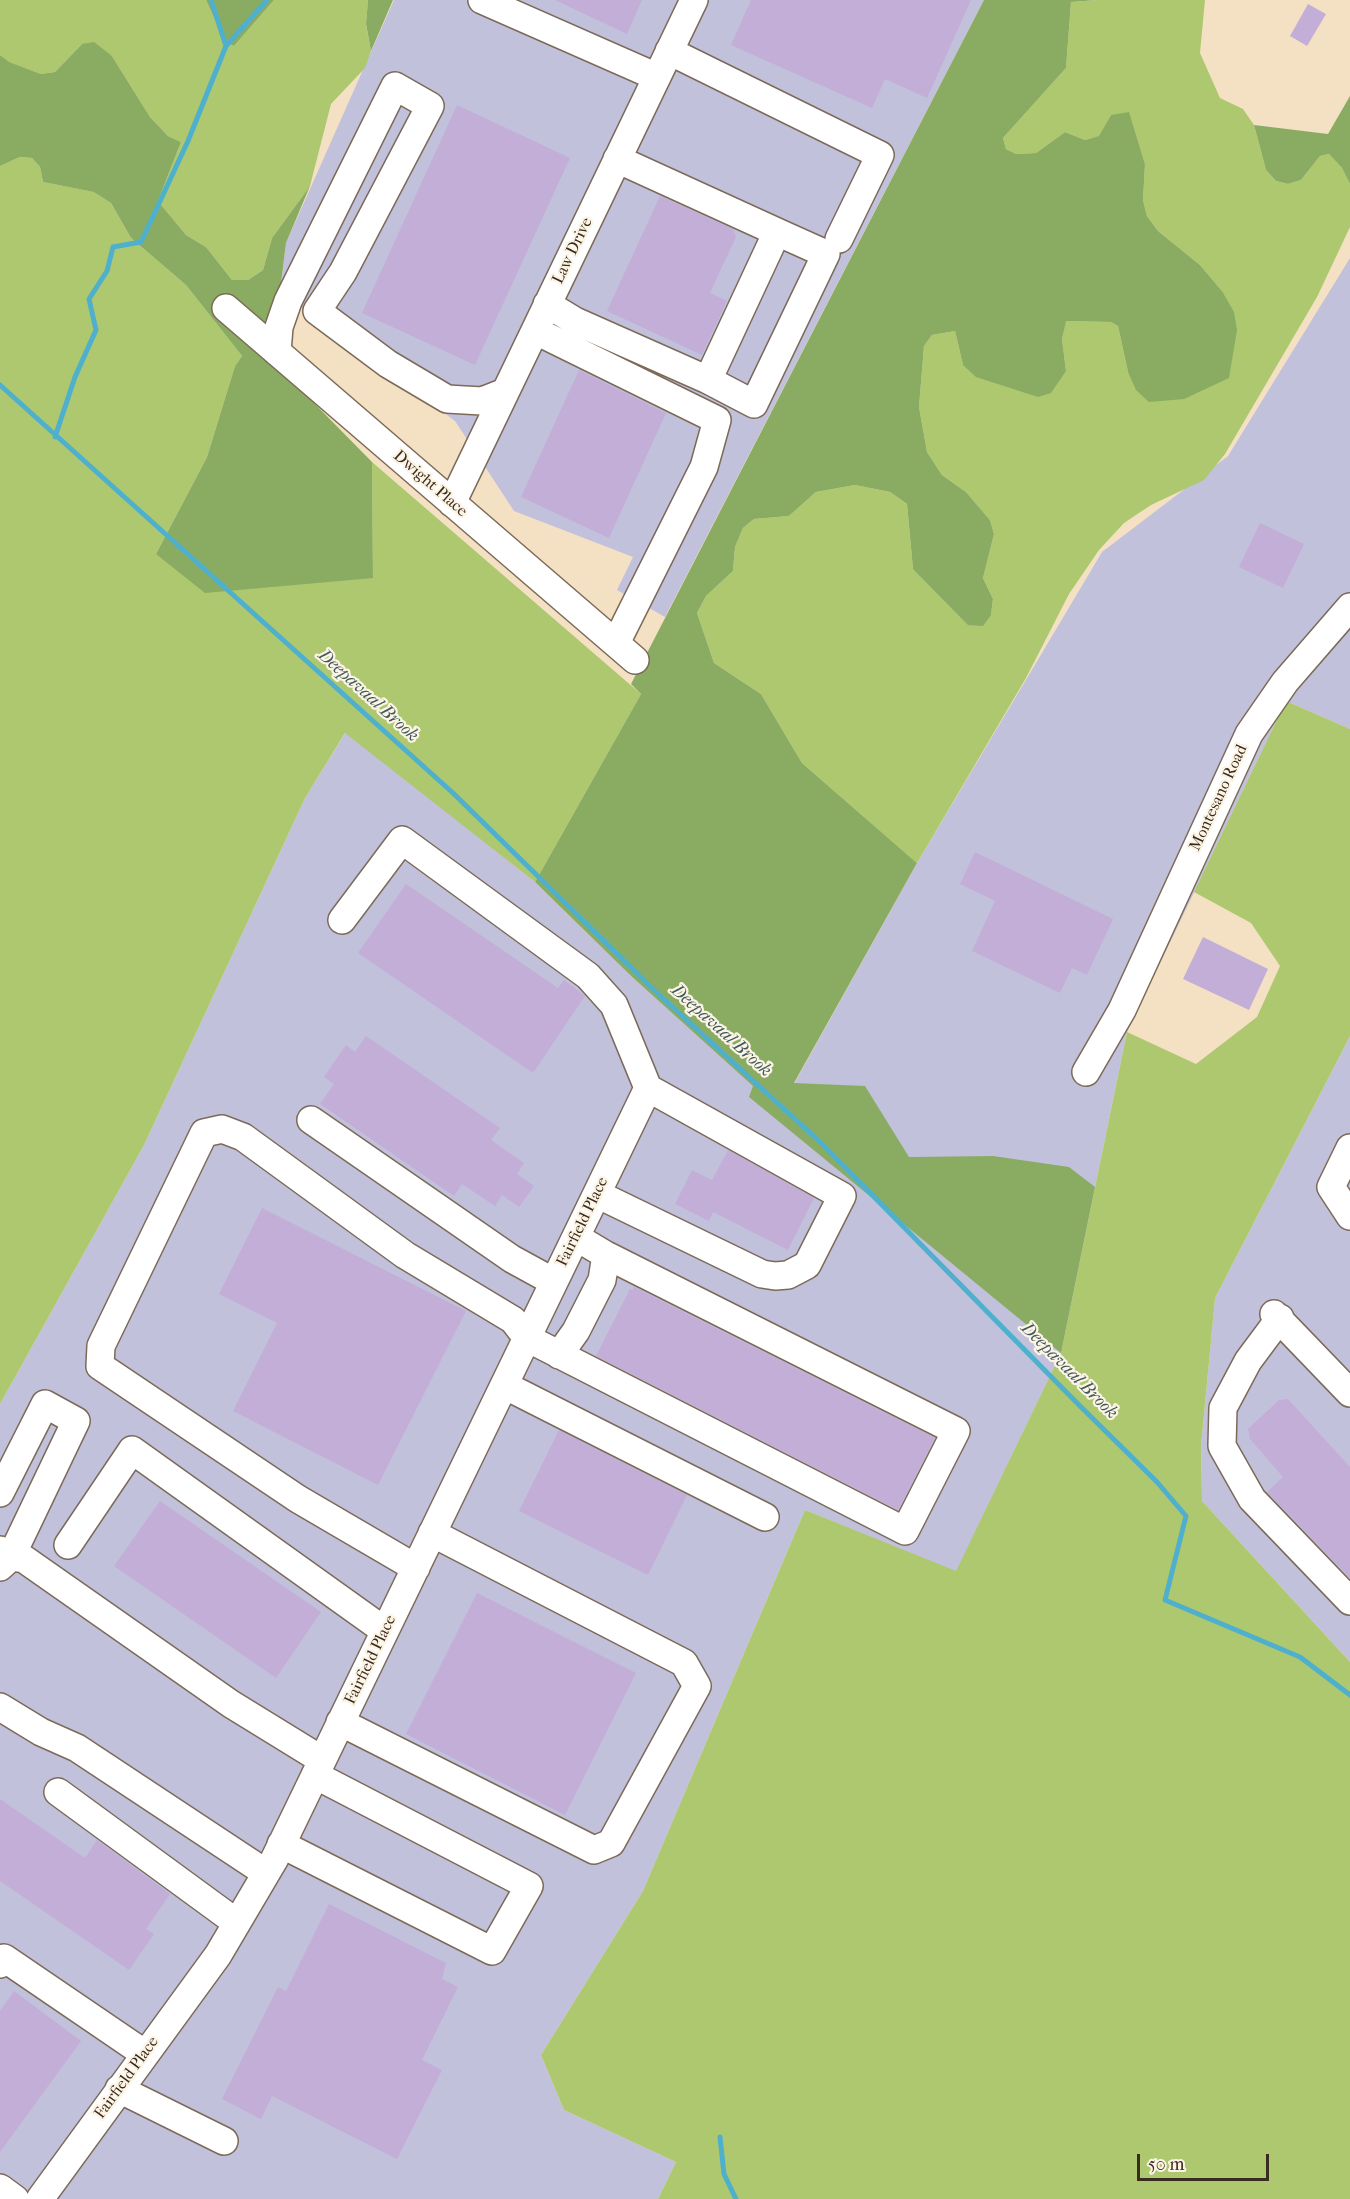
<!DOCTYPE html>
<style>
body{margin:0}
#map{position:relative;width:1350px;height:2199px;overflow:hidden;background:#f4e1c4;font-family:"IM FELL French Canon",serif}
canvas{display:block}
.scale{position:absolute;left:1137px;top:2154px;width:132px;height:27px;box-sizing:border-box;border:3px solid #3b2a1e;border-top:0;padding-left:8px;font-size:18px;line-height:21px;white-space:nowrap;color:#3b2a1e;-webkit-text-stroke:4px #fcf5e5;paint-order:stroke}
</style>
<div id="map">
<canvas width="1350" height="2199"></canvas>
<div class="scale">50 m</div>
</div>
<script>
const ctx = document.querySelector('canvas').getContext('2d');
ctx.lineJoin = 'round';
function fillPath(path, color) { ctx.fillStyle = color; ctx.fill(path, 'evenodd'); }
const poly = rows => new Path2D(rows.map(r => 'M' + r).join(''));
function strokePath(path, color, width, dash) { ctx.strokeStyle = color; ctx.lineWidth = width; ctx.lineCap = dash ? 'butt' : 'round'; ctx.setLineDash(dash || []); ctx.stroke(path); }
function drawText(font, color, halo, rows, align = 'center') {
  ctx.font = font + ' "IM FELL French Canon",serif'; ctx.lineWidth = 4.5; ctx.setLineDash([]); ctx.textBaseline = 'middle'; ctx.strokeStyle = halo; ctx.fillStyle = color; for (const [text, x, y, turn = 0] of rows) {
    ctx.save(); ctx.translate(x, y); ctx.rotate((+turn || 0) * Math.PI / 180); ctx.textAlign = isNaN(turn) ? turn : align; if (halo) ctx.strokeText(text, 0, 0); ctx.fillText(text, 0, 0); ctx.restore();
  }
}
fillPath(poly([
 [394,0,984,0,665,617,617,590,633,557,514,511,455,421,280,291,286,243],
 [1350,258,1350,729,1286,701,1127,1032,1061,1353,956,1572,805,1510,643,1891,541,2055,564,2110,676,2162,658,2199,0,2199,0,1404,144,1145,305,798,346,732,535,882,629,974,794,1084,917,863,1102,552,1228,456],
 [1350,1036,1350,1662,1202,1501,1201,1446,1215,1298]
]), '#c2c1dc');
fillPath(poly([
 [0,0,206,0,225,42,234,46,274,0,368,0,366,25,371,51,365,68,331,104,310,186,272,238,263,270,248,280,232,280,206,247,186,235,158,201,181,142,168,136,150,117,112,56,82,44,55,72,41,74,8,62,0,55],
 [1097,0,1205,0,1200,53,1220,98,1243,109,1254,125,1266,170,1276,181,1288,184,1301,180,1320,156,1329,154,1342,168,1350,184,1350,227,1317,297,1225,454,1204,480,1151,505,1124,523,1099,550,1069,594,1026,678,917,863,802,763,761,694,714,663,697,613,706,596,733,571,735,547,743,528,754,519,789,516,816,492,855,485,890,492,907,504,913,569,991,615,993,599,983,578,994,534,990,520,966,492,942,475,927,452,919,407,924,346,932,335,955,331,963,365,1066,371,1062,339,1065,321,1111,322,1118,326,1128,372,1222,291,1200,265,1158,231,1147,216,1143,200,1145,165,1111,115,1100,136,1085,140,1065,132,1036,153,1016,154,1006,149,1003,138,1066,68,1071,2],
 [20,157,32,158,40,167,43,182,95,192,111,203,131,238,186,285,242,356,235,366,207,457,156,554,373,578,372,462,641,694,535,882,345,733,305,798,144,1145,0,1404,0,166],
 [1286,701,1350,729,1350,1036,1215,1298,1201,1446,1202,1501,1350,1662,1350,2199,658,2199,676,2162,564,2110,541,2055,643,1891,805,1510,956,1571,1061,1353,1127,1032,1196,1064,1257,1017,1280,966,1251,923,1194,892]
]), '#adc86f');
fillPath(poly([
 [206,0,274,0,234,46,225,42],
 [368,0,393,0,371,51,366,24],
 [984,0,1097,0,1071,2,1066,68,1003,138,1006,149,1016,154,1036,153,1065,132,1085,140,1099,136,1111,115,1129,112,1145,165,1143,200,1147,216,1158,231,1200,265,1222,291,1234,312,1237,330,1229,378,1184,399,1149,402,1136,390,1128,372,1118,326,1111,322,1066,321,1062,339,1066,371,1051,393,1038,397,976,377,963,365,955,331,932,335,924,346,919,407,927,452,942,475,966,492,990,520,994,534,983,578,993,599,991,615,983,626,968,625,913,569,907,504,890,492,855,485,816,492,789,516,754,519,743,528,735,547,733,571,706,596,697,613,714,663,761,694,802,763,917,863,794,1083,865,1086,909,1157,993,1156,1069,1167,1095,1187,1061,1353,749,1097,753,1086,629,974,535,882,641,694,631,684],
 [94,42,112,56,150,117,168,136,181,142,158,201,186,235,206,247,232,280,248,280,263,270,272,238,310,186,286,243,280,291,255,343,372,462,373,578,205,593,156,554,207,457,235,366,242,356,186,285,131,238,111,203,94,192,43,182,40,167,32,158,20,157,0,166,0,55,9,62,41,74,55,72,82,44],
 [1350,96,1350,184,1342,168,1329,154,1320,156,1301,180,1288,184,1276,181,1266,170,1254,125,1328,134]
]), '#8aac62');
strokePath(poly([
 [226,46,267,0],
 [0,385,453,793,655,991,819,1141,1078,1404,1157,1482,1186,1516,1165,1600,1300,1657,1350,1695],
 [55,437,75,377,96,330,89,299,107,271,113,247,141,242,188,141,226,46,211,0],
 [720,2137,724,2174,736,2199]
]), '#4fb0ce', 5);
fillPath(poly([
 [555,0,642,0,627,34],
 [751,0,971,0,927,98,885,79,872,108,731,45],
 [1308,4,1326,14,1307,46,1290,36],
 [457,105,570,158,475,365,362,313],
 [660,196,733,229,736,237,710,293,727,301,702,355,607,311],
 [579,370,666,413,609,538,521,497],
 [1260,523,1304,544,1283,588,1239,567],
 [975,852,1113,919,1087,975,1072,968,1060,993,972,951,995,901,960,884],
 [406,884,558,988,564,980,585,996,533,1073,358,953],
 [1203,937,1268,969,1249,1010,1183,979],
 [366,1036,500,1128,491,1140,524,1163,517,1174,534,1186,519,1207,502,1195,495,1206,462,1184,454,1196,320,1104,334,1084,324,1077,346,1045,355,1052],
 [728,1150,814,1198,788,1250,713,1212,709,1221,675,1204,692,1170,712,1180],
 [262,1208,466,1311,378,1485,233,1411,277,1323,219,1294],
 [634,1287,935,1438,898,1510,596,1356,630,1289,633,1290],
 [1288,1399,1350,1467,1350,1578,1267,1492,1283,1477,1250,1439,1248,1429,1279,1400],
 [559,1430,687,1495,648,1575,519,1511],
 [160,1501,321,1612,276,1678,114,1566],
 [477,1593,636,1673,565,1815,406,1734],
 [0,1799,85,1858,97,1840,170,1894,146,1929,154,1934,129,1970,0,1881],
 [329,1904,446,1963,442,1979,458,1987,422,2060,442,2070,397,2159,272,2096,261,2119,222,2099,278,1987,286,1991],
 [14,1991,81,2041,0,2152,0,2011]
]), '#c2aed7');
const minor = poly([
 [482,0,657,77],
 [669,51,880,155,839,239],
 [617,159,777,232],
 [547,304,575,321,708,380,754,404,826,254,777,232,708,380],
 [226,308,635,660],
 [536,331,717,420,704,467,616,643],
 [277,352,279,327,288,301,395,86,430,106,343,272,317,311,388,364,447,399,482,401,505,392],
 [452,503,694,0],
 [342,920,402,840,588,976,614,1005,648,1088,842,1196,807,1265,788,1275,775,1276,762,1274,597,1194],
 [1086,1072,1122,1010,1249,734,1285,682,1350,607],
 [311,1120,512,1259,554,1282],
 [1350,1148,1331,1187,1350,1216],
 [1274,1314,1350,1393],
 [1280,1318,1248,1361,1223,1408,1222,1446,1252,1499,1350,1601],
 [559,1355,576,1331,602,1280,606,1255],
 [504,1385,765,1517],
 [0,1493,45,1404,76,1421,11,1557,0,1550],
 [68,1545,132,1450,385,1631],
 [0,1567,11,1557,24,1559,231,1704,322,1760],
 [416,1568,298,1499,100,1366,101,1346,204,1133,222,1129,243,1137,405,1255,513,1320,527,1338,905,1531,956,1431,606,1255,576,1237],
 [0,1707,41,1732,77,1748,266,1873],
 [340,1722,594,1850,611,1843,697,1686,684,1663,432,1533],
 [58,1792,237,1923],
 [281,1844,492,1951,529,1886,315,1775],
 [0,1964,4,1958,145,2054],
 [119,2089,224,2141],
 [0,2188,15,2199],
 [40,2199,218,1955,274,1860,648,1088]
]);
strokePath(minor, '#7c6a58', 30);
strokePath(minor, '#fff', 27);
drawText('16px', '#3b2a1e', '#fcf5e5', [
 ["Law Drive",573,251,-64],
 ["Dwight Place",430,484,41],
 ["Montesano Road",1219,798,-65],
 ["Fairfield Place",583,1222,-64],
 ["Fairfield Place",371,1660,-64],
 ["Fairfield Place",127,2078,-54]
]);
drawText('italic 18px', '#42595c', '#fcf5e5', [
 ["Deepavaal Brook",368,696,42],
 ["Deepavaal Brook",721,1031,42],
 ["Deepavaal Brook",1069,1371,45]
]);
</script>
